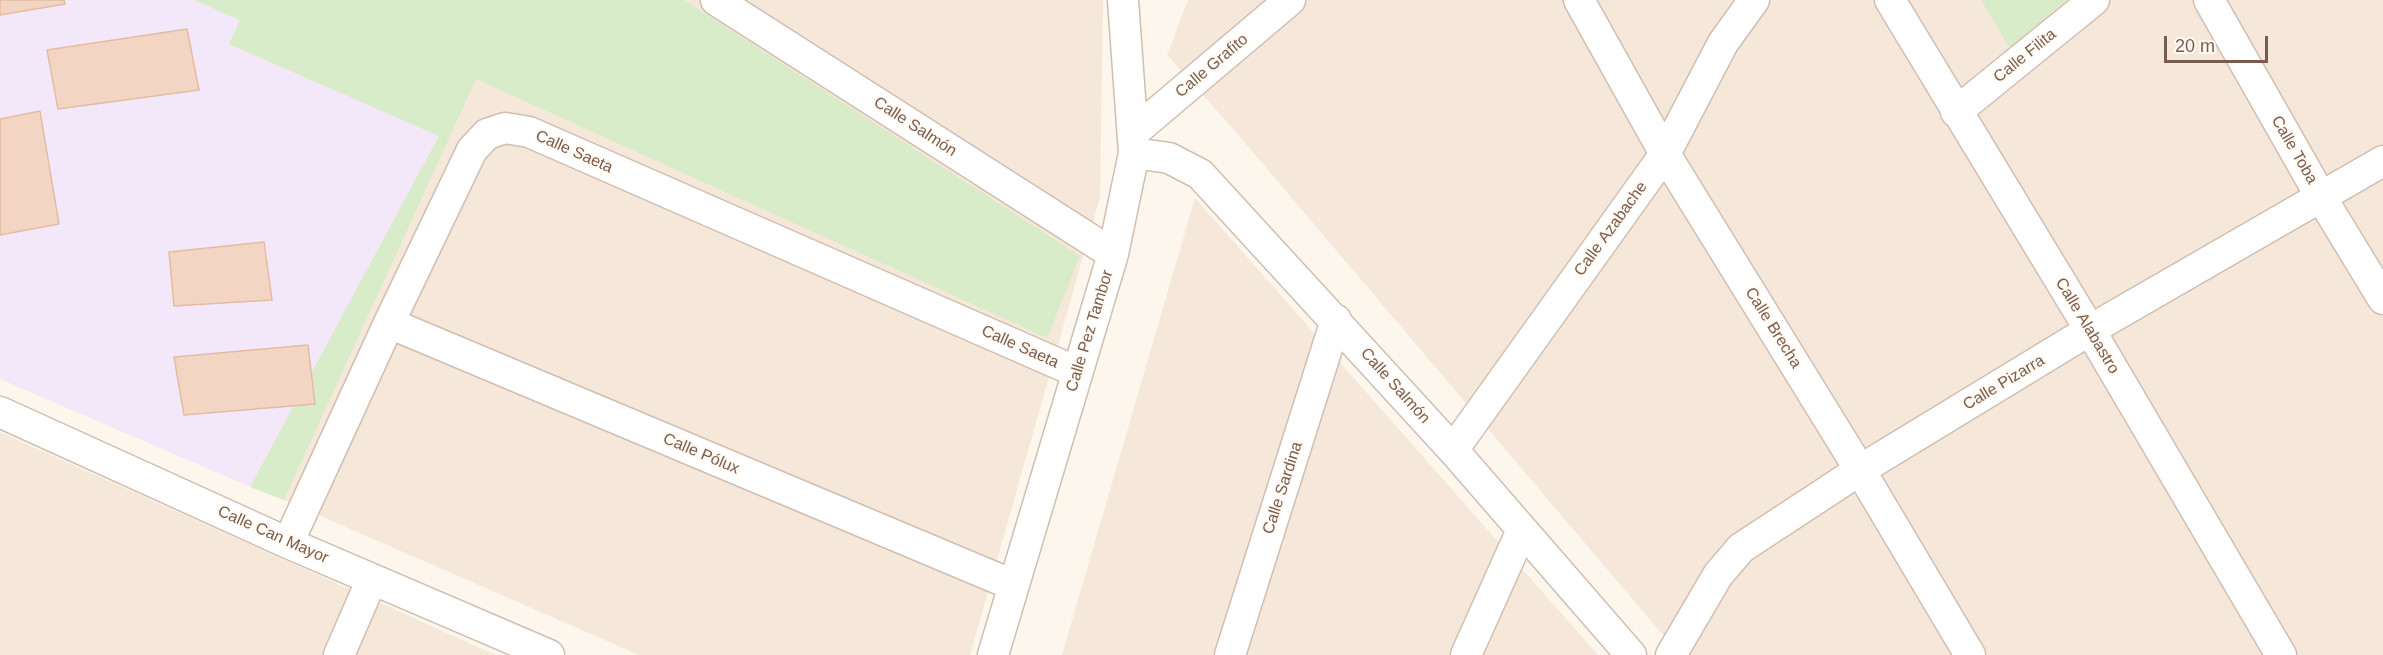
<!DOCTYPE html>
<meta charset="utf-8">
<style>
body{margin:0}
#map{position:relative;width:2383px;height:655px;overflow:hidden;background:#fdf6ec;font-family:Arial,sans-serif}
canvas{display:block}
.scale{position:absolute;left:2164px;top:36px;width:104px;height:27px;box-sizing:border-box;border:3px solid #7a5c4d;border-top:0;padding-left:8px;font-size:18px;line-height:21px;white-space:nowrap;color:#7a5c4d;-webkit-text-stroke:4px #fffaf3;paint-order:stroke}
</style>
<div id="map">
<canvas width="2383" height="655"></canvas>
<div class="scale">20 m</div>
</div>
<script>
const ctx = document.querySelector('canvas').getContext('2d');
ctx.lineJoin = 'round';
function fillPath(path, color) { ctx.fillStyle = color; ctx.fill(path, 'evenodd'); }
const poly = rows => new Path2D(rows.map(r => 'M' + r).join(''));
function strokePath(path, color, width, dash) { ctx.strokeStyle = color; ctx.lineWidth = width; ctx.lineCap = dash ? 'butt' : 'round'; ctx.setLineDash(dash || []); ctx.stroke(path); }
function drawText(font, color, halo, rows, align = 'center') {
  ctx.font = font + ' Arial,sans-serif'; ctx.lineWidth = 4.5; ctx.setLineDash([]); ctx.textBaseline = 'middle'; ctx.strokeStyle = halo; ctx.fillStyle = color; for (const [text, x, y, turn = 0] of rows) {
    ctx.save(); ctx.translate(x, y); ctx.rotate((+turn || 0) * Math.PI / 180); ctx.textAlign = isNaN(turn) ? turn : align; if (halo) ctx.strokeText(text, 0, 0); ctx.fillText(text, 0, 0); ctx.restore();
  }
}
fillPath(poly([
 [0,0,1103,0,1100,197,970,655,639,655,0,376],
 [1188,0,2383,0,2383,655,1680,655,1234,130,1167,55],
 [1195,198,1598,655,1062,655],
 [0,432,496,655,0,655]
]), '#f5e8da');
fillPath(poly([
 [0,0,194,0,240,20,230,45,439,136,250,487,0,379]
]), '#f3e8fa');
fillPath(poly([
 [194,0,684,0,1080,256,1047,338,476,79,284,500,250,487,439,136,229,44,240,20],
 [1981,0,2066,0,2010,48]
]), '#d8ecc9');
const building = poly([
 [0,0,64,0,65,4,0,15,0,0],
 [187,29,199,90,58,109,47,50,187,29],
 [40,111,59,224,0,235,0,119,40,111],
 [264,242,272,300,174,306,169,252,264,242],
 [308,345,315,404,184,415,174,357,308,345]
]);
fillPath(building, '#f3d5c3');
strokePath(building, '#e6bba3', 1.5);
const street = poly([
 [716,0,1113,254],
 [1579,0,1665,154,1860,470,1970,655],
 [1890,0,2090,330,2281,655],
 [2209,0,2321,197,2383,299],
 [1956,112,2094,0],
 [1134,132,1290,0],
 [1134,153,1169,158,1200,174,1453,450,1631,655],
 [389,323,1013,585],
 [0,412,288,543,549,655],
 [1453,450,1665,154,1723,43,1754,0],
 [288,543,389,323,472,150,487,134,505,128,529,132,1077,372],
 [339,655,372,579],
 [993,655,1113,254,1134,153,1123,0],
 [1230,655,1336,320],
 [1466,655,1522,530],
 [1671,655,1718,575,1741,548,1860,470,2090,330,2383,161]
]);
strokePath(street, '#d1beb0', 33);
strokePath(street, '#fff', 30);
drawText('16px', '#7a5c4d', '#fffaf3', [
 ["Calle Filita",2025,56,-39],
 ["Calle Grafito",1212,66,-40],
 ["Calle Salmón",915,127,33],
 ["Calle Toba",2294,150,60],
 ["Calle Saeta",574,152,24],
 ["Calle Azabache",1611,229,-54],
 ["Calle Alabastro",2087,326,59],
 ["Calle Brecha",1773,328,58],
 ["Calle Pez Tambor",1090,331,-73],
 ["Calle Saeta",1020,347,24],
 ["Calle Pizarra",2004,383,-31],
 ["Calle Salmón",1395,386,48],
 ["Calle Pólux",701,454,23],
 ["Calle Sardina",1283,488,-72],
 ["Calle Can Mayor",273,535,24]
]);
</script>
